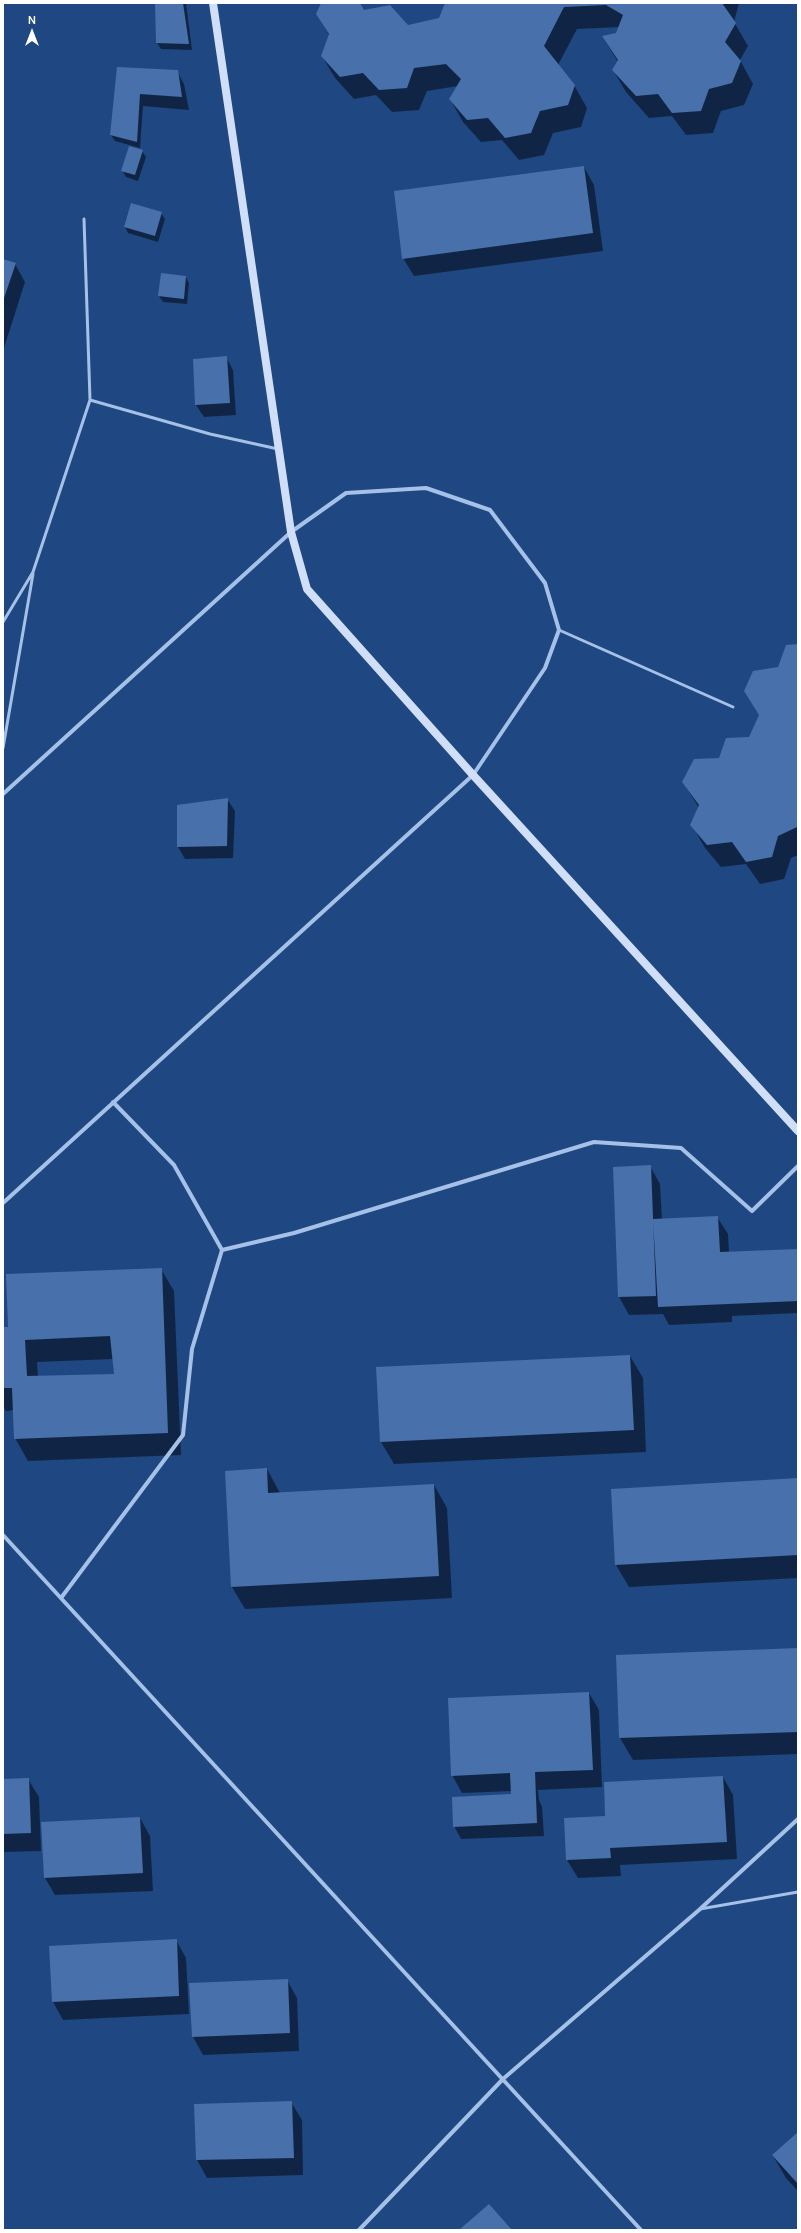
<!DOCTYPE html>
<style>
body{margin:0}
#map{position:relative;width:801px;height:2233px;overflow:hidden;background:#1f4781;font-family:Manrope,sans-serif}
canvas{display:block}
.frame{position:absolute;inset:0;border:4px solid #fff;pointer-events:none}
.north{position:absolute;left:12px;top:12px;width:40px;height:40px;-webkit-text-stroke:3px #1f4781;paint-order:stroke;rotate:0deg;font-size:11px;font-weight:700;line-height:16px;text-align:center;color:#fff}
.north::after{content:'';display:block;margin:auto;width:14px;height:18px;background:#fff;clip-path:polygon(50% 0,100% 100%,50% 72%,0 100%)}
</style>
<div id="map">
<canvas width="801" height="2233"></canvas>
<div class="frame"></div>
<div class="north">N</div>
</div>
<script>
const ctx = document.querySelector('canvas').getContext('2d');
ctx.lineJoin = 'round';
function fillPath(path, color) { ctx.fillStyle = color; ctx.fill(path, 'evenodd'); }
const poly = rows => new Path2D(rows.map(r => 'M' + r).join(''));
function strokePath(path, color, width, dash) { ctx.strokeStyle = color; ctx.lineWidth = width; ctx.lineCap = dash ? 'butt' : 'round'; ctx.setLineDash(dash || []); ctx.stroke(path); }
fillPath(poly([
 [156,3,186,3,192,50,161,49,157,43],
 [322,3,359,3,364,11,408,26,439,19,446,3,739,3,734,22,748,46,740,60,753,84,744,105,721,111,713,133,686,135,672,116,649,118,626,92,613,70,618,62,603,37,617,34,620,27,577,29,558,65,574,85,587,108,581,127,553,133,544,155,519,160,502,140,481,142,463,122,450,99,458,86,427,91,419,110,392,112,376,95,354,99,335,78,322,56,330,37,317,14],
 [118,68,177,71,184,84,189,110,143,106,140,148,115,141,111,135],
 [142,151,146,157,138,181,126,177,122,170],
 [584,167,594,185,603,251,414,276,403,258],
 [161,213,165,219,158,242,128,233,125,227],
 [3,260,15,264,25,282,3,351],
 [162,274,185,276,189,283,187,304,163,302,159,296],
 [226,357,233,370,236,415,204,417,196,405,194,359],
 [798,645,798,855,791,858,784,879,760,884,746,864,721,867,705,848,692,825,699,808,683,782,750,738,779,668],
 [227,799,235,811,233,858,185,859,178,847],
 [650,1166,660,1184,662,1220,717,1217,728,1234,729,1252,798,1250,798,1313,732,1316,732,1322,669,1325,663,1314,629,1315,619,1297,614,1168],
 [161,1269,174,1291,181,1455,28,1461,15,1438,14,1410,6,1411,3,1406,3,1328,9,1328],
 [113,1359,115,1375,38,1377,37,1362],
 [630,1356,643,1378,646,1452,394,1464,381,1442],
 [267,1469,280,1493,434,1485,447,1508,452,1598,245,1609,232,1587],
 [798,1479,798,1578,629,1587,616,1565],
 [798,1649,798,1754,633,1760,620,1738],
 [589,1693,599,1710,602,1787,538,1790,539,1800,542,1807,544,1836,461,1839,454,1826,513,1795,512,1791,462,1793,452,1775],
 [723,1777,733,1795,737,1859,620,1865,621,1876,578,1878,567,1860,565,1819,606,1817],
 [28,1779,39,1797,41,1851,3,1852,3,1780],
 [140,1818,150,1836,153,1891,55,1895,45,1878],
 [176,1940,186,1958,189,2014,63,2020,53,2002],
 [287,1980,297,1998,299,2051,203,2055,193,2037,190,1984],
 [291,2102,302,2120,303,2175,207,2178,197,2160,195,2105],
 [798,2133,798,2191,786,2178,773,2156]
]), '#0007');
fillPath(poly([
 [155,3,183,3,189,44,156,43],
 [321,3,360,3,364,10,390,5,408,25,439,18,445,3,722,3,736,23,725,42,741,61,732,83,709,89,701,111,672,113,658,94,636,96,612,70,618,60,602,36,616,33,623,15,606,5,564,7,544,46,575,85,568,105,540,111,531,133,505,138,488,118,467,120,449,99,461,79,446,64,414,68,407,88,379,90,363,73,340,77,321,56,329,34,316,14],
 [117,67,178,70,182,97,140,94,137,142,110,135],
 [129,146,143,150,135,175,121,171],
 [584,166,593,233,402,259,394,191],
 [131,203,162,212,155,236,124,227],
 [3,259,16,263,3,301],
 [161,273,186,276,184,299,158,296],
 [227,356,230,403,195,405,193,359],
 [798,644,798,824,797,827,778,836,772,857,746,862,732,842,707,845,690,825,699,805,682,782,694,759,719,758,726,738,749,737,759,715,744,691,753,671,778,667,786,645],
 [228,798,227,846,177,847,177,805],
 [651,1165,656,1296,618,1297,613,1167],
 [718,1216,720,1252,798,1249,798,1301,658,1307,653,1219],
 [162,1268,168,1433,14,1439,12,1388,3,1388,3,1327,8,1327,6,1274],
 [110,1336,114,1374,27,1376,25,1340],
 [630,1355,634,1430,380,1442,376,1367],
 [267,1468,268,1493,434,1484,439,1576,231,1587,225,1471],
 [798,1478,798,1555,615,1565,611,1489],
 [798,1648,798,1732,619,1738,616,1655],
 [589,1692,593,1770,535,1772,537,1823,453,1827,452,1797,511,1794,510,1773,451,1776,448,1698],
 [723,1776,727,1842,610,1848,611,1858,566,1860,564,1818,605,1816,604,1782],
 [29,1778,31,1833,3,1834,3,1779],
 [140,1817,143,1873,44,1878,41,1822],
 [177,1939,179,1996,52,2002,49,1946],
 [288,1979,290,2033,192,2037,189,1983],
 [292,2101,294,2158,196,2160,194,2104],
 [798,2132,798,2184,772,2155],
 [489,2204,512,2230,459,2230]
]), '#4870ab');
strokePath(poly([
 [90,400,210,434,278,449],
 [3,622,33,572,90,400,84,219],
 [559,630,733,707],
 [3,748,33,574],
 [700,1909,798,1892]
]), '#a5c1e8', 3);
strokePath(poly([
 [3,794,291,532,346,493,426,488,490,510,545,583,559,630,545,668,473,775,3,1203],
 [113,1102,174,1165,222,1250,294,1233,594,1142,681,1148,752,1211,798,1166],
 [3,1535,641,2230],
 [61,1598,183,1435,192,1349,222,1250],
 [359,2230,503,2079,699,1910,798,1819]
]), '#a5c1e8', 4);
strokePath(poly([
 [213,3,291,532,307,589,473,775,798,1131]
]), '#d0dff7', 8);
</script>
